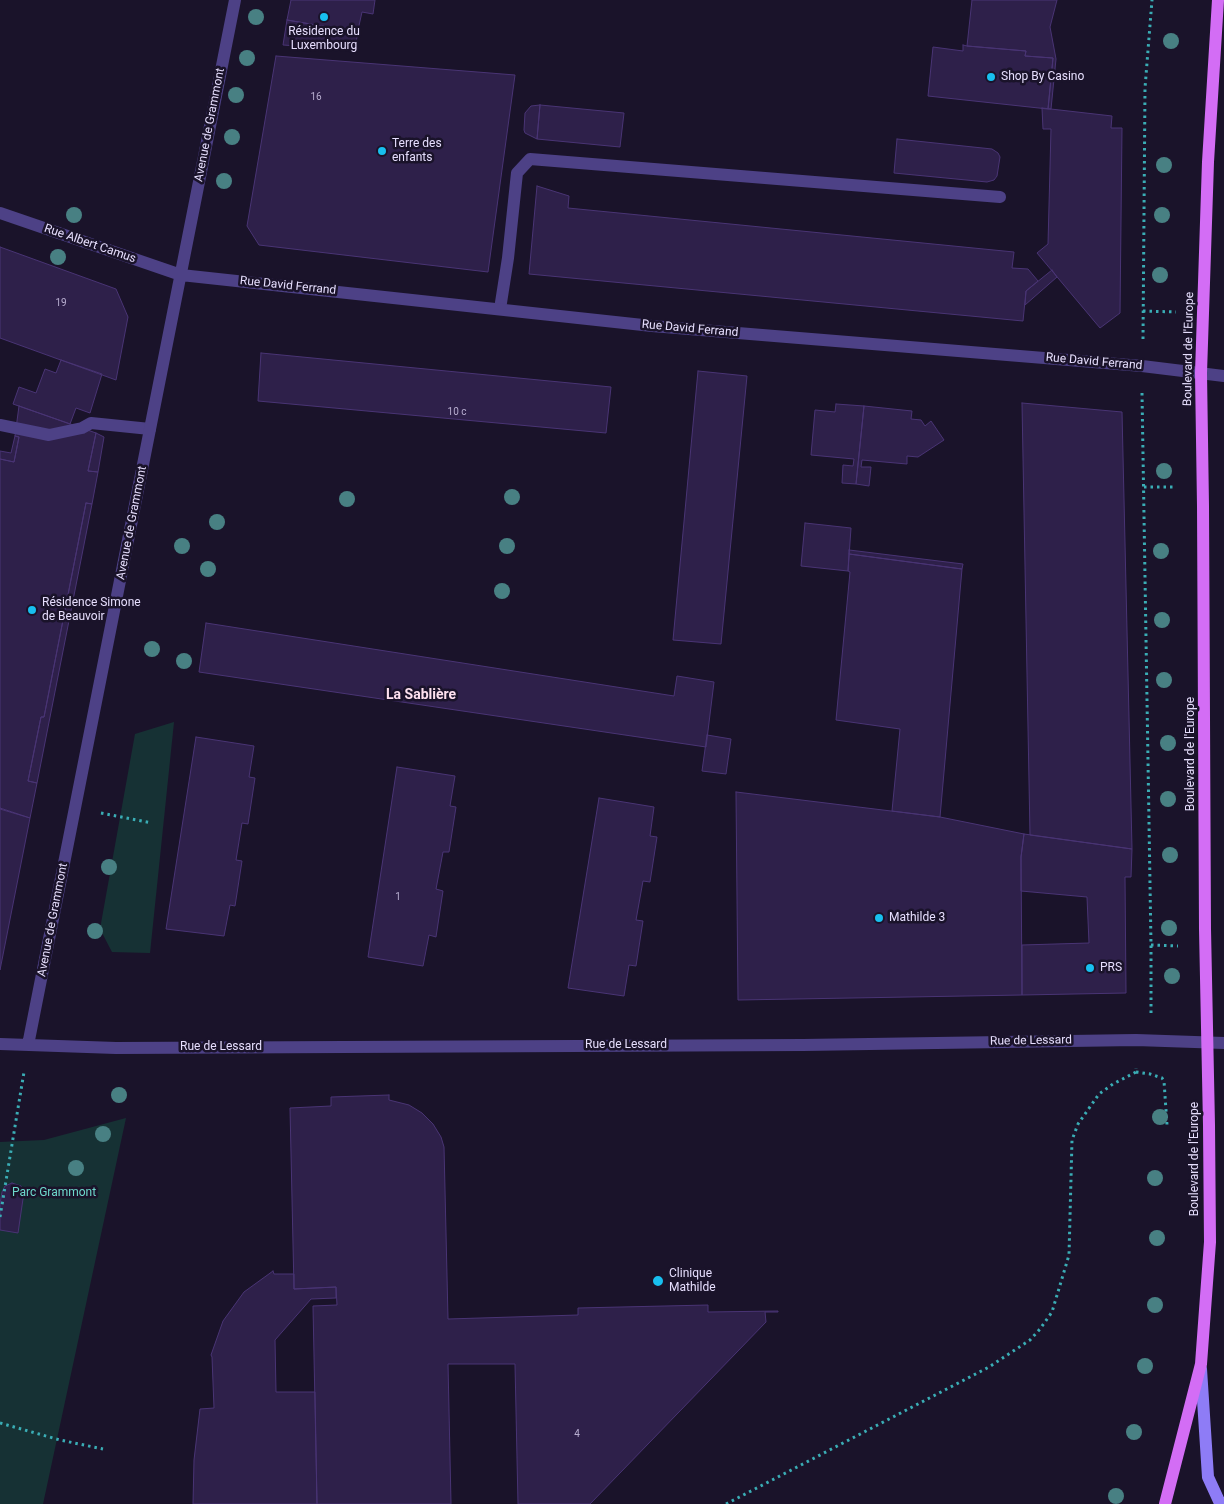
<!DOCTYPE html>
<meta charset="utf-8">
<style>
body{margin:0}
canvas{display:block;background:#1a132a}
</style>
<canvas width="1224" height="1504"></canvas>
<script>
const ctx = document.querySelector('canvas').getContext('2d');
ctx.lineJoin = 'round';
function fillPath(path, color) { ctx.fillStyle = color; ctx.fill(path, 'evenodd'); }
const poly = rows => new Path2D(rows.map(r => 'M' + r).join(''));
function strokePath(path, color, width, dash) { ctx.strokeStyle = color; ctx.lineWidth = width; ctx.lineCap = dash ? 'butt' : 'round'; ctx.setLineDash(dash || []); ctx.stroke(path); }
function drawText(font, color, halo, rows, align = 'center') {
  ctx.font = font + ' Roboto,sans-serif'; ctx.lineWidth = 5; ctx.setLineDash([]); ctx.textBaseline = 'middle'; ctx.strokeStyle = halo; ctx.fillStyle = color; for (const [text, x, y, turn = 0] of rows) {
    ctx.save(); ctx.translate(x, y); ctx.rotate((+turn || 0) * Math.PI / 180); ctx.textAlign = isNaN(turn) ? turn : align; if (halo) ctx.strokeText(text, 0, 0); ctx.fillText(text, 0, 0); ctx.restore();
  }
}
fillPath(poly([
 [174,722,150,953,112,952,100,929,135,734],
 [126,1118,43,1504,0,1504,0,1142,44,1140]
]), '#163134');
const building = poly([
 [291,0,375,0,373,14,362,12,358,30,345,30,287,20,291,0],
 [972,0,1057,0,1050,27,1056,59,1051,109,1048,109,1053,58,1025,56,1026,51,967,46,972,0],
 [287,20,345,30,358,30,355,50,283,45,287,20],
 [963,45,967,46,1026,51,1025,56,1053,58,1048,109,928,96,933,47,963,51,963,45],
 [276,56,515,75,488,272,259,245,247,226,276,56],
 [540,105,624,113,620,147,537,139,540,105],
 [540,105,537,139,525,133,524,130,525,113,531,106,540,105],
 [1042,108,1112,116,1111,128,1122,128,1120,313,1100,328,1037,253,1048,244,1051,129,1043,129,1042,108],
 [897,139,992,149,998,153,1000,157,997,176,994,180,987,182,894,173,897,139],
 [537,186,569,196,568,208,1014,252,1012,268,1028,269,1038,281,1026,291,1023,321,529,274,537,186],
 [0,247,116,289,128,317,116,380,0,338,0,247],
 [1052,270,1057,277,1025,305,1026,291,1052,270],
 [261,353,611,387,606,433,258,401,261,353],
 [61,360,102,374,90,413,76,408,70,424,13,404,19,387,36,393,45,369,56,373,61,360],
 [698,371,747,376,721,644,673,640,698,371],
 [1022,403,1122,412,1132,849,1030,835,1022,403],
 [836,404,864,406,856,484,842,483,843,465,853,466,854,459,811,455,815,410,835,412,836,404],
 [19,406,96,433,88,471,98,472,92,504,86,503,44,717,41,717,28,781,37,783,30,818,0,809,0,459,14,462,19,437,15,436,19,406],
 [864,406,912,411,911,419,921,420,925,426,931,421,944,440,918,457,907,456,907,464,862,460,861,467,871,467,869,486,856,484,864,406],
 [96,433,104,437,98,472,88,471,96,433],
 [15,436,19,437,14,462,0,459,0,451,11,453,15,436],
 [86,503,92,504,37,783,28,781,41,717,44,717,86,503],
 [805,523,851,528,848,571,801,566,805,523],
 [849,550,963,564,962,569,849,554,849,550],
 [849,554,962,569,940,817,892,811,900,729,836,720,850,572,848,571,849,554],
 [206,623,674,696,677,676,714,682,706,747,199,672,206,623],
 [707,735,731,739,726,774,702,771,707,735],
 [196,737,254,746,249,777,255,778,248,824,242,823,236,860,242,861,235,906,230,905,224,936,166,929,196,737],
 [397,767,455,776,450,806,456,807,449,852,443,852,436,889,443,891,436,937,429,935,423,966,368,957,397,767],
 [736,792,940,817,1024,834,1021,857,1022,995,738,1000,736,792],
 [599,798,654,807,650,836,657,837,650,882,643,881,636,920,643,921,636,966,629,965,624,996,568,988,599,798],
 [0,808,30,818,0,970,0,808],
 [1024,834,1132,849,1131,877,1125,877,1126,993,1022,995,1022,945,1089,943,1087,897,1021,891,1021,857,1024,834],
 [389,1095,389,1100,409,1105,422,1113,433,1124,441,1137,444,1147,448,1319,578,1315,578,1308,708,1305,708,1312,778,1311,778,1312,765,1312,766,1322,590,1504,518,1504,515,1364,448,1364,451,1504,317,1504,313,1306,337,1305,336,1287,294,1289,290,1108,331,1106,331,1097,389,1095],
 [12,1183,21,1186,24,1192,18,1233,0,1230,0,1204,2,1192,5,1186,12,1183],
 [273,1271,274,1274,294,1274,294,1289,336,1287,336,1298,311,1299,275,1340,276,1392,315,1392,317,1504,193,1504,194,1460,200,1409,214,1408,212,1357,211,1355,223,1321,244,1292,273,1271]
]);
fillPath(building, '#2e204a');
strokePath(building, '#493474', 1);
strokePath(poly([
 [1143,311,1176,312],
 [1143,339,1145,88,1152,0],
 [1142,393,1151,945,1151,1014],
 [1144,487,1176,487],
 [101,813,152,823],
 [1151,945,1178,946],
 [1136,1072,1150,1074,1162,1078,1164,1081,1167,1125],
 [0,1217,24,1072],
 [0,1423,60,1440,103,1449],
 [726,1504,989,1367,1030,1340,1040,1329,1052,1312,1069,1255,1072,1140,1078,1124,1099,1094,1113,1084,1136,1072,1136,1068]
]), '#3aadb5', 3, [2.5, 4]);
strokePath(poly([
 [500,309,508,258,517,173,530,159,1000,197],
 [0,425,49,435,82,428,91,423,150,429]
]), '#4d4186', 12);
strokePath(poly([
 [0,213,181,275,652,326,1142,366,1224,376],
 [0,1044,116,1048,803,1045,1136,1040,1224,1043],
 [28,1045,235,0]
]), '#4d4186', 12);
strokePath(poly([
 [1201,1369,1208,1477,1219,1501,1224,1504]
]), '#8e7cf6', 12);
strokePath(poly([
 [1165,1504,1201,1364,1210,1242,1209,1125,1205,929,1203,506,1201,373,1208,162,1218,0]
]), '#d36df5', 12);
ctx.fillStyle = '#488083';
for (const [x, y] of [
 [256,17],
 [1171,41],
 [247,58],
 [236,95],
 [232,137],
 [1164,165],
 [224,181],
 [74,215],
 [1162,215],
 [58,257],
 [1160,275],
 [1164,471],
 [512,497],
 [347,499],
 [217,522],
 [182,546],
 [507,546],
 [1161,551],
 [208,569],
 [502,591],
 [1162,620],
 [152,649],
 [184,661],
 [1164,680],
 [1168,743],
 [1168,799],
 [1170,855],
 [109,867],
 [1169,928],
 [95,931],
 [1172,976],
 [119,1095],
 [1160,1117],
 [103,1134],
 [76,1168],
 [1155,1178],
 [1157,1238],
 [1155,1305],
 [1145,1366],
 [1134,1432],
 [1116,1496]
]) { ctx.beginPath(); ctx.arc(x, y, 8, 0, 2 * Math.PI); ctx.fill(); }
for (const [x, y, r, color] of [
 [324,17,5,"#18bfef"],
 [991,77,5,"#18bfef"],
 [382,151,5,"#18bfef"],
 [32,610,5,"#18bfef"],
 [879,918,5,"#18bfef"],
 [1090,968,5,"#18bfef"],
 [658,1281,6,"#18bfef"]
]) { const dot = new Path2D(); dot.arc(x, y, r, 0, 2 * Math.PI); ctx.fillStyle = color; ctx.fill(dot); strokePath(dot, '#1a132a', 2); }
drawText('10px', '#b8aed0', null, [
 ["16",316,97],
 ["19",61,303],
 ["10 c",457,412],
 ["1",398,897],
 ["4",577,1434]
]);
drawText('12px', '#e6defd', '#1a132a', [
 ["Résidence du",324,32,"center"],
 ["Luxembourg",324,46,"center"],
 ["Shop By Casino",1001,77],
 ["Terre des",392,144],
 ["enfants",392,158],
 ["Résidence Simone",42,603],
 ["de Beauvoir",42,617],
 ["Mathilde 3",889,918],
 ["PRS",1100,968],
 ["Clinique",669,1274],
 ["Mathilde",669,1288]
], 'left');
drawText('12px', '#e6defd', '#1a132a', [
 ["Avenue de Grammont",210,125,-79],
 ["Rue Albert Camus",90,244,19],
 ["Rue David Ferrand",288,286,6],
 ["Rue David Ferrand",690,329,5],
 ["Boulevard de l'Europe",1189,349,-89],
 ["Rue David Ferrand",1094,362,5],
 ["Avenue de Grammont",132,523,-79],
 ["Boulevard de l'Europe",1191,754,-90],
 ["Avenue de Grammont",53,920,-79],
 ["Rue de Lessard",1031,1041,-1],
 ["Rue de Lessard",626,1045],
 ["Rue de Lessard",221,1047],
 ["Boulevard de l'Europe",1195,1159,-90]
]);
drawText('12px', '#6ed9cc', '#1a132a', [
 ["Parc Grammont",54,1193]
]);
drawText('bold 14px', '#fde0ef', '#1a132a', [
 ["La Sablière",421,695]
]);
</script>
